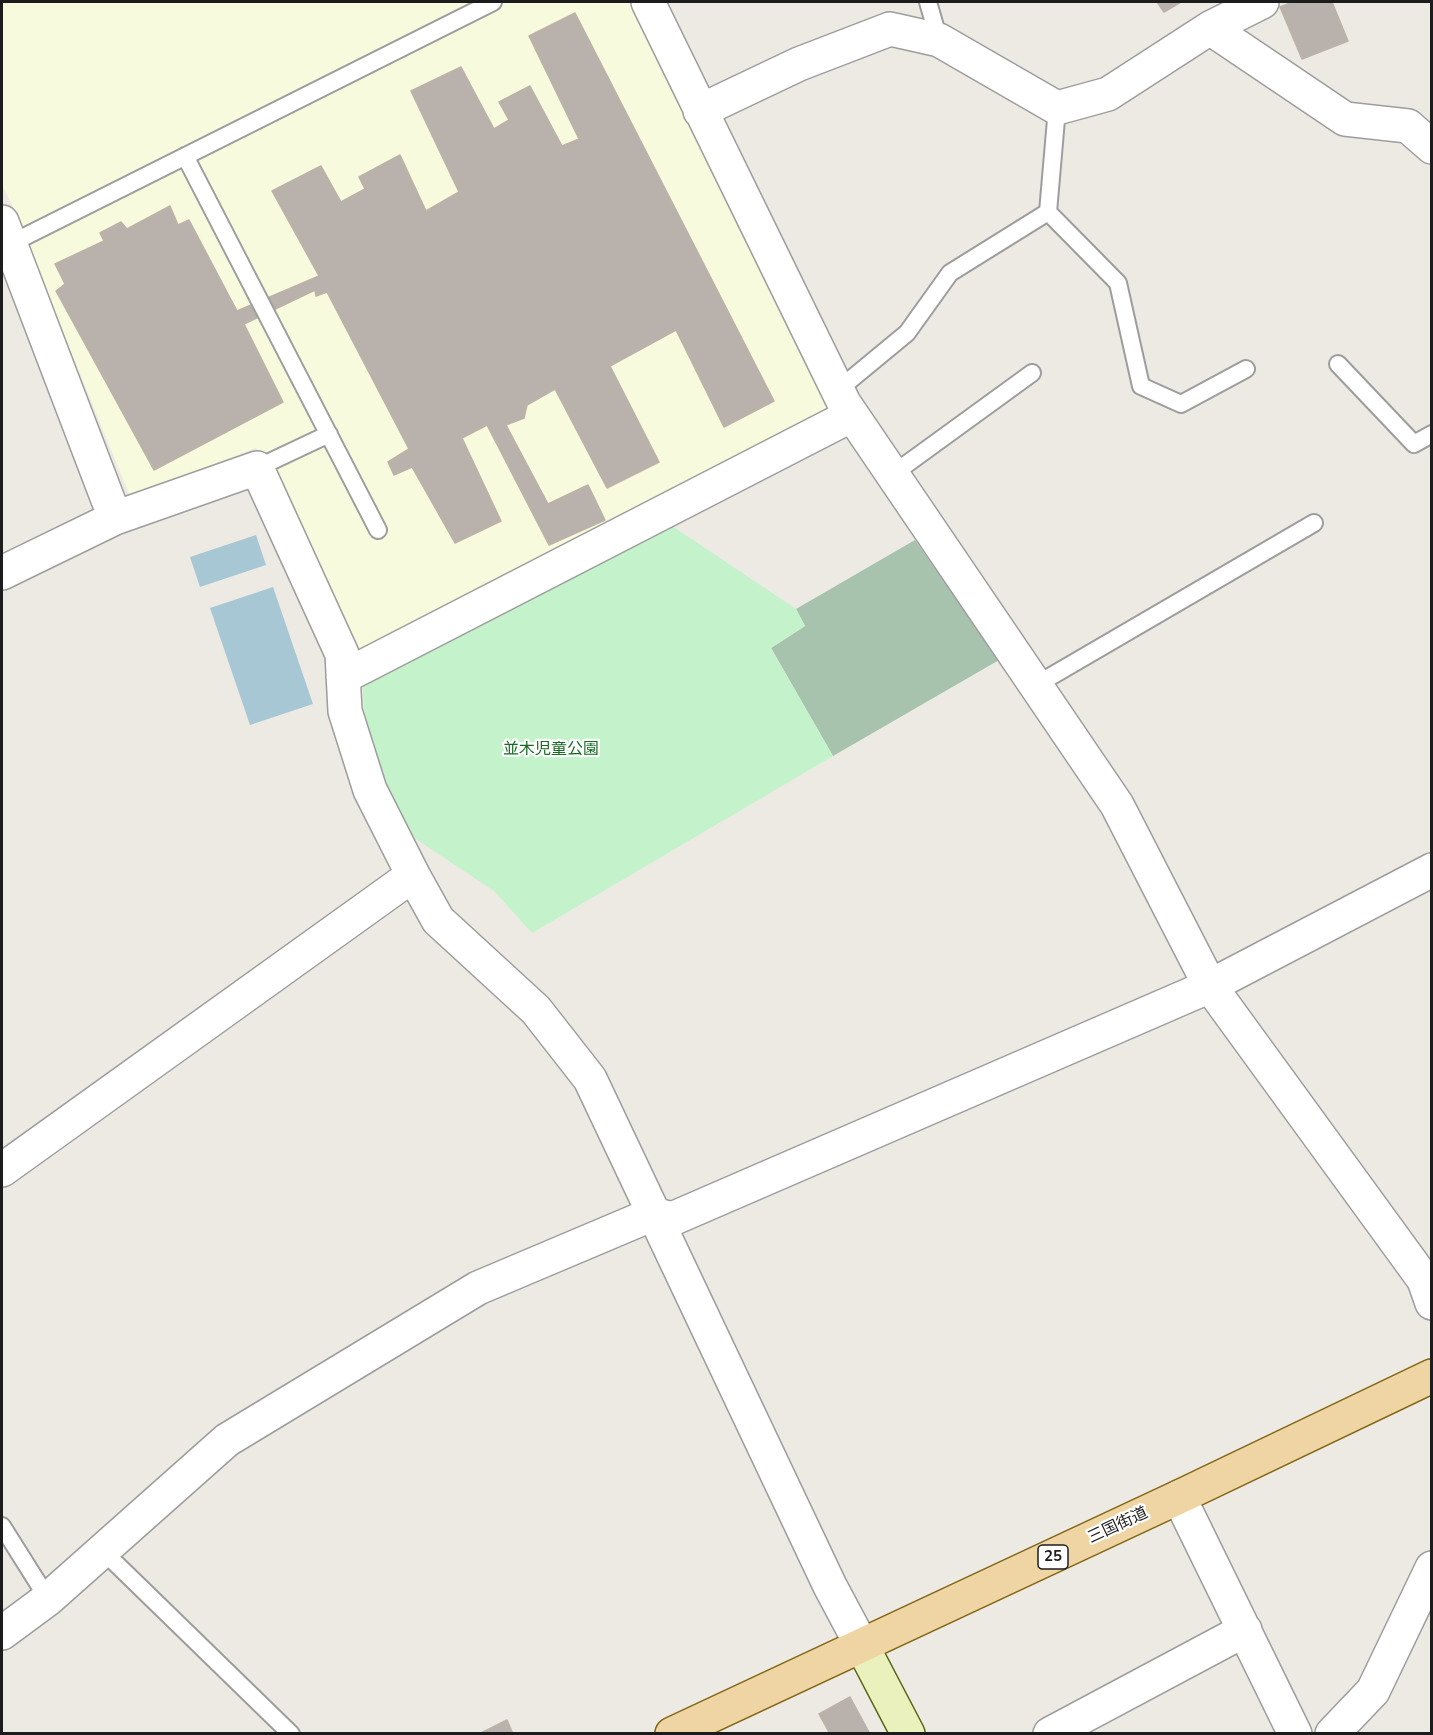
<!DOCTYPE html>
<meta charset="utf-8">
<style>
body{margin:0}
#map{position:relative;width:1433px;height:1735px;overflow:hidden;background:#eceae3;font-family:"Nunito Sans",sans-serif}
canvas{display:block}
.frame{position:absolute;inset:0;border:3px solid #1c1c1c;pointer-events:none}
</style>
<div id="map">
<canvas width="1433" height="1735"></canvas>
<div class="frame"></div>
</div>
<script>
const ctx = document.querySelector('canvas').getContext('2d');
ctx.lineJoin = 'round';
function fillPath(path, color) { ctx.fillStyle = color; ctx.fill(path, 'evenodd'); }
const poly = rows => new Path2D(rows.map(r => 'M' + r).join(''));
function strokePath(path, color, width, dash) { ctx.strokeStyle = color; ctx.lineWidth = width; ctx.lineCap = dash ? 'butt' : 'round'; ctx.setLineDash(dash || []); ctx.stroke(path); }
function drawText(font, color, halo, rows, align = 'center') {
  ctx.font = font + ' "Nunito Sans","Noto Sans JP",sans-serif'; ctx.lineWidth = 4.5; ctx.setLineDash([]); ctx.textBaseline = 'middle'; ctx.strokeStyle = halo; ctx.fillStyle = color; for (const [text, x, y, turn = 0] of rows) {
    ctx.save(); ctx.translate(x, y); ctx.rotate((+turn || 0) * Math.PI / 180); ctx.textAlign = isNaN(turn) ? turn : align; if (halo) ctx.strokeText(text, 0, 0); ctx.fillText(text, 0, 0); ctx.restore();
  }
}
fillPath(poly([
 [2,2,636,2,836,414,356,662,279,483,256,448,130,496,36,266,20,221,2,185]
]), '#f8fadd');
fillPath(poly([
 [915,540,999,660,833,756,771,648,805,626,796,609]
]), '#a7c2ad');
fillPath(poly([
 [669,524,796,609,805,626,771,648,833,756,532,933,494,891,404,831,379,769,365,719,362,679]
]), '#c4f2cb');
fillPath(poly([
 [256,535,266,565,200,587,190,557],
 [273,587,313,704,250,725,210,608]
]), '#a8c7d5');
const building = poly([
 [1157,2,1181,2,1164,12,1157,2],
 [1293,2,1332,2,1348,41,1302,59,1280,7,1293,2],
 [575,13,774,401,724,427,676,330,610,366,659,462,607,488,555,389,527,405,524,418,506,425,548,504,588,485,605,520,549,545,487,425,462,438,501,521,455,543,412,467,394,475,388,462,409,449,327,292,316,296,315,290,244,324,283,402,154,470,56,291,65,284,55,264,104,241,100,233,121,222,127,229,170,206,178,225,189,220,237,311,319,276,272,191,321,166,341,202,365,189,359,177,400,155,426,211,459,192,411,91,461,67,494,129,509,120,499,102,530,86,562,146,579,139,529,36,575,13],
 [850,1697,870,1734,830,1734,819,1714,850,1697],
 [507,1720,513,1734,479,1734,507,1720]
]);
fillPath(building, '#b9b2ac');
strokePath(building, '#bcb2a7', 1.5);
const lane = poly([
 [928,2,939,40],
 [1057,108,1048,212,1118,283,1141,386,1181,404,1246,369],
 [185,156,378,530],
 [12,243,493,2],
 [1338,364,1414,444,1432,434],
 [838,390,907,333,950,273,1048,212],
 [257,468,329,434],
 [893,474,1032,373],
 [1036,685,1314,523],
 [2,1526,48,1599],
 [102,1550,291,1734]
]);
const street = poly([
 [648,2,844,403,1117,805,1210,986,1424,1280,1432,1303],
 [1210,28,1262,2],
 [700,111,799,64,890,29,939,40,1057,108,1108,94,1210,28,1345,119,1408,126,1432,147],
 [2,222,115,518],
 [2,573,115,518,257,468,342,654,345,711,370,790,413,875,438,920,536,1010,590,1079,830,1586,862,1646],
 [343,677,852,415],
 [2,1170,413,875],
 [1179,1497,1295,1734],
 [2,1633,48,1599,227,1440,478,1288,653,1214,672,1219,1210,986,1432,870],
 [1050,1734,1245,1630],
 [1332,1734,1373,1691,1432,1568]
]);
const secondary = poly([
 [862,1646,908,1734]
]);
const primary = poly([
 [672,1734,1179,1497,1432,1376]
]);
strokePath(lane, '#9d9d9d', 20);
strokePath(street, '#9d9d9d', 36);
strokePath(secondary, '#556411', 36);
strokePath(primary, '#826512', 36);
strokePath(lane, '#fff', 16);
strokePath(street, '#fff', 33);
strokePath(secondary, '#eaf1bc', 33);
strokePath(primary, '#f0d5a4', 33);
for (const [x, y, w] of [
 [1053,1557,30]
]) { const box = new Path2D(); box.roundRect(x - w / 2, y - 12, w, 24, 4.5); ctx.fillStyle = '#fff'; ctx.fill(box); strokePath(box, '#1c1c1c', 1.5); }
drawText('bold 15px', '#1c1c1c', null, [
 ["25",1053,1557]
]);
drawText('16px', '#186b25', '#fff', [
 ["並木児童公園",551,750]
]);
drawText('16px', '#1c1c1c', '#fff', [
 ["三国街道",1118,1526,-25]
]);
</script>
